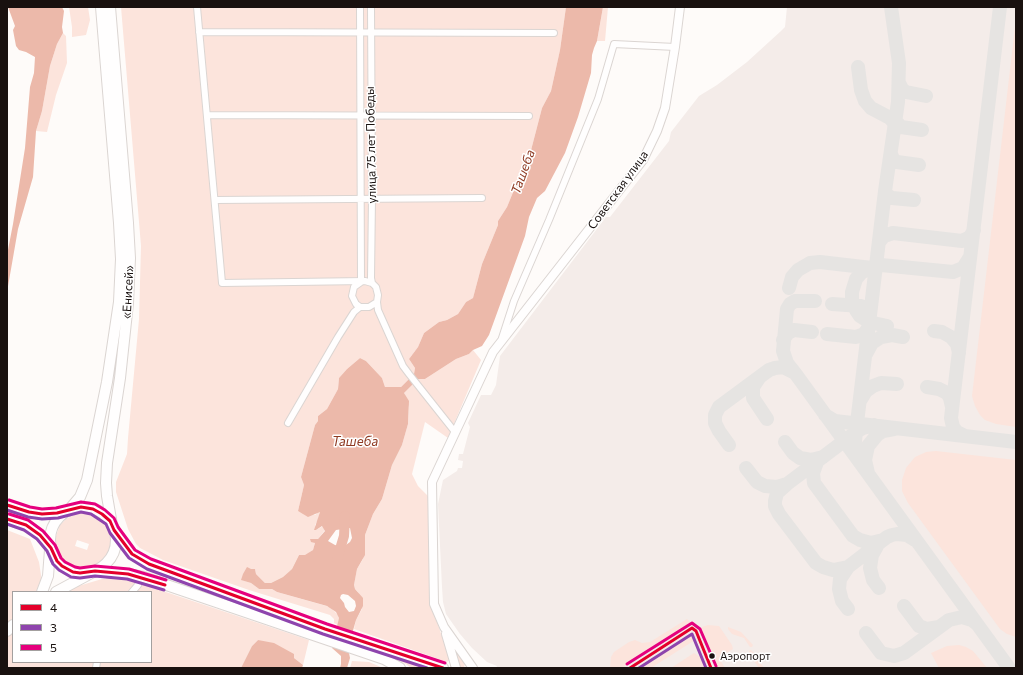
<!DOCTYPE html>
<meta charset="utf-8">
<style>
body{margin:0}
#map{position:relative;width:1023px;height:675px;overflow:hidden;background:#fefbf9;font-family:Commissioner,sans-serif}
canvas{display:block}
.frame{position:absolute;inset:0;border:8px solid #19110f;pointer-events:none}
.legend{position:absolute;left:12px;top:591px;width:140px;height:72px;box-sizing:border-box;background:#fff;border:1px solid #a3a09f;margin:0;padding:5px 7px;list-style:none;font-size:12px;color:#19110f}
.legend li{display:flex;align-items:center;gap:8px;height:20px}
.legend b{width:20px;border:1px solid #a3a09f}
</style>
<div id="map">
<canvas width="1023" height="675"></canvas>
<div class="frame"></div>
<ul class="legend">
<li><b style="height:5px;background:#e4002b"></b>4</li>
<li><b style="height:5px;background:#8e44ad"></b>3</li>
<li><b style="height:5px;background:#e5007d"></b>5</li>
</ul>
</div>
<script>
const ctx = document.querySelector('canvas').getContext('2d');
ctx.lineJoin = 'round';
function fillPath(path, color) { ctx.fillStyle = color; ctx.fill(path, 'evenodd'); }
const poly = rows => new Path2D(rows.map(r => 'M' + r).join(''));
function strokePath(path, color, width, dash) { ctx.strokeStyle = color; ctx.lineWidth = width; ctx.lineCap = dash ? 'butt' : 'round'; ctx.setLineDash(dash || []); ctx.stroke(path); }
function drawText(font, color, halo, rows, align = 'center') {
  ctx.font = font + ' Commissioner,sans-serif'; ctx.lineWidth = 3; ctx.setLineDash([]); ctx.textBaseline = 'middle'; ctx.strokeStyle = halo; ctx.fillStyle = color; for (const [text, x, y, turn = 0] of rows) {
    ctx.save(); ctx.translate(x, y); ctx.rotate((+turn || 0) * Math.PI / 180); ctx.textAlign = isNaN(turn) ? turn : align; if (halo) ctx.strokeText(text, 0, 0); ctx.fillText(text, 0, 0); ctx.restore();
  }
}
fillPath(poly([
 [787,7,1016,7,1016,668,496,668,497,666,487,662,472,648,460,634,446,614,443,602,442,587,438,504,443,480,457,471,458,468,462,468,463,461,458,460,459,454,463,454,470,427,468,423,481,395,491,395,496,385,500,356,606,217,610,217,669,141,671,132,699,96,717,85,747,62,781,31,785,27]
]), '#f4ece9');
fillPath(poly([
 [69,7,88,7,90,20,86,35,72,37,72,27],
 [121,7,566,7,560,50,551,91,542,108,529,158,523,168,507,207,498,221,498,225,482,264,473,298,466,302,458,314,447,320,439,322,424,333,418,347,409,359,415,368,414,374,401,387,385,387,382,378,366,361,360,358,347,369,339,378,338,389,327,409,318,416,318,421,315,425,301,477,304,485,298,511,315,515,318,512,320,512,318,520,315,525,316,530,323,526,325,530,318,539,311,539,315,543,313,550,305,556,299,555,292,569,283,577,271,583,265,583,256,574,255,569,242,580,251,583,259,589,272,589,277,592,330,607,338,615,339,618,338,625,334,623,334,619,330,615,249,590,163,560,140,548,136,544,128,529,116,492,116,482,127,454,128,438,139,319,141,246],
 [603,7,608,7,605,41,597,41],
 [1016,18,1016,427,996,424,985,420,980,415,975,406,972,396],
 [63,33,66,36,67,63,56,95,47,132,36,131,42,111,50,66,57,44],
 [473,350,481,360,448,438,425,422,412,474,418,486,431,499,434,613,450,660,447,662,354,629,356,620,362,609,358,592,355,589,354,585,357,569,363,559,365,535,373,514,382,499,392,465,402,445,408,424,409,407,404,393,418,379,425,379,456,359,469,354],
 [936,451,1016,460,1016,637,1007,634,1000,629,908,503,902,491,902,480,906,468,915,457,926,452],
 [7,511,32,519,31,522,7,514],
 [78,513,88,513,97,516,104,522,111,533,112,543,108,554,99,564,89,568,78,569,68,564,61,558,56,548,56,536,60,525,66,519],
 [77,540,89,544,87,550,75,546],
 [7,530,30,539,39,562,41,575,41,581,36,592,13,592,13,618,7,624],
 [117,577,130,580,309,640,303,665,294,658,258,640,252,646,241,668,7,668,7,637,13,632,13,662,151,662,151,592,64,592,75,587,102,579],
 [687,619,691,623,689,627,622,668,610,668,611,657,614,652,629,642,635,640,642,643,650,642],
 [708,625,719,626,732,645,733,649,719,658,725,668,716,668,700,630,702,627],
 [728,627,741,632,753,645,752,647,750,647,744,638,732,634,728,629],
 [691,634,695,635,695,640,651,668,637,668],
 [959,645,966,647,973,651,987,668,939,668,931,653,947,646],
 [454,647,465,663,464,668,461,668,453,648],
 [751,650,753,652,764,668,759,668,749,654,749,651],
 [694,653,700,657,705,668,671,668],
 [384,654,427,668,411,668,406,664],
 [352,661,369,662,383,668,350,668]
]), '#fce4dc');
fillPath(poly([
 [8,7,62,7,64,11,62,27,63,33,57,44,50,66,42,111,36,131,33,177,18,229,7,292,7,255,13,224,25,148,30,87,34,73,35,57,26,52,19,50,16,46,13,30,15,26],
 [566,7,603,7,597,41,594,48,592,55,591,73,578,117,565,153,545,191,537,198,529,217,525,236,489,335,482,346,473,350,469,354,456,359,425,379,418,379,404,393,409,401,408,424,402,445,392,465,382,499,373,514,365,535,365,555,357,569,354,585,355,589,363,598,363,606,356,620,348,648,350,658,347,668,340,668,341,664,341,656,332,648,339,618,336,612,327,606,277,592,272,589,259,589,251,583,241,580,243,574,247,567,251,569,255,569,256,574,265,583,271,583,283,577,292,569,299,555,305,555,313,550,315,543,311,542,310,539,318,539,325,531,322,526,316,530,314,530,320,512,308,517,298,511,304,485,301,477,315,425,318,421,318,416,327,409,338,389,339,378,347,369,360,358,366,361,382,378,385,387,401,387,414,374,415,368,409,359,418,347,424,333,439,322,447,320,458,314,466,302,473,298,482,264,498,225,498,221,507,207,523,168,529,158,542,108,551,91,560,50],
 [350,528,352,538,350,542,343,547,335,545,328,541,336,530],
 [343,594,348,595,355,601,356,606,354,611,349,612,345,607,344,603,340,598,341,595],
 [258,640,274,643,294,654,294,658,303,665,302,668,241,668,252,646]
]), '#ecb9aa');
strokePath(poly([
 [337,559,344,536,345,516]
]), '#ecb9aa', 10);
strokePath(poly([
 [858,67,861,90,865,101,871,108,890,118,895,124],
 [899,83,902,89,906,92,926,96],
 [895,120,901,127,922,130],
 [891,154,893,159,897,162,919,165],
 [885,191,887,195,892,198,914,200],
 [879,242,884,236,893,233,962,241,970,237,974,230],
 [789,288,792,277,798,270,810,263,820,262,872,268],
 [832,304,861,306],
 [887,326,869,322,860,316,856,310,852,300,852,292,856,279,861,273,869,268,881,265,953,272,963,268,970,257],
 [934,331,942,332,951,337,957,344,959,353],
 [827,334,856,337,864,334,869,327],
 [783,340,788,333,794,330,812,332],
 [866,354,872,343,881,337,892,335,903,337],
 [795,373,787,363,783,351,787,309,790,304,795,301,815,301],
 [759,378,753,387,753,398,767,419],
 [927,387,939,389,947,393,950,398,952,407],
 [860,401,866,391,873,386,881,383,897,384],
 [825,415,835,421,1016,442],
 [963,435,957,432,953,427,951,418,1000,7],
 [785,442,793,453,800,458,811,460,823,457],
 [729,445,719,431,715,423,715,415,719,407,769,370,775,368,783,367,795,373,1009,668],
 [857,458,854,450,857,423,885,191,898,102,899,63,891,7],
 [817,462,813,473,814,483,853,536,860,540,871,543,883,540],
 [746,468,757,482,765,486,777,487,787,484],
 [868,473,865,460,868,446,877,435,883,431,894,429],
 [877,546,872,555,870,568,873,580,879,588],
 [848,567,833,570,823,567,816,563,779,514,775,506,775,501,777,493,787,484,856,432,863,428,874,425],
 [904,606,919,626,927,629,939,627],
 [848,609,842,601,839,589,840,579,848,567,887,537,892,535,897,534,907,535,915,540],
 [866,633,881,653,894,656,904,653,949,620,962,617,972,620,977,624]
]), '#e6e4e2', 14);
const minor = poly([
 [197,7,222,283,365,281,372,283,376,287,378,295,377,302,369,307,360,307,356,304,352,296,354,287,361,282],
 [360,7,361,282],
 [371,7,372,198,371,278,372,283],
 [199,32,554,33],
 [208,115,529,116],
 [215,200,482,198],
 [377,302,378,310,403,366,409,374,455,432],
 [502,338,514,301,549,220,598,99,614,44,675,47],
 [288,423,338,337,354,312,360,307],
 [132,592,138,585],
 [96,668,97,662]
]);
const tertiary = poly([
 [446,634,456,668],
 [473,668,444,627,434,604,432,482,493,352,643,160,657,131,665,108,675,47,680,7]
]);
const primary = poly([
 [7,505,29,512,42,514,50,514,68,511],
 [7,519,30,527,40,535,51,548],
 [56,592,95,571],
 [7,631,13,625]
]);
const trunk = poly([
 [110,7,128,223,130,258,128,303,120,378,107,463,106,483,107,496,112,525],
 '50 540a33 33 0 1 1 66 0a33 33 0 1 1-66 0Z',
 [68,511,80,497,87,480,107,382,119,302,121,259,119,223,101,7],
 [114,530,132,554,149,564,325,629,443,668],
 [95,571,128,574,143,577,384,659,400,668],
 [42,592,48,576,50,550]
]);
strokePath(minor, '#dbd5d2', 8);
strokePath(tertiary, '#dbd5d2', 10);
strokePath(primary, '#dbd5d2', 12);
strokePath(trunk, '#dbd5d2', 12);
strokePath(minor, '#fffefe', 6);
strokePath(tertiary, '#fffefe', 8);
strokePath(primary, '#fffefe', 10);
strokePath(trunk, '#fffefe', 10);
strokePath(poly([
 [7,505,29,512,42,514,57,513,81,507,93,509,102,514,110,521,114,530,132,554,149,564,325,629,443,668],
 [7,519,26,525,40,535,51,548,57,561,62,566,73,572,80,573,95,571,128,574,165,585],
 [630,668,692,628,696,631,711,668]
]), '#e4002b', 3);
strokePath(poly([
 [7,510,28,517,42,519,58,518,81,512,91,514,106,524,110,533,129,558,147,569,323,634,427,668],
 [7,524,24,530,37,539,47,551,53,564,59,570,71,577,80,578,95,576,127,579,164,590],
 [639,668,692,634,706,668]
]), '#8e44ad', 3);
strokePath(poly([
 [9,500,30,507,42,509,56,508,81,502,95,504,105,510,114,518,118,527,135,550,151,559,327,624,445,663],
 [9,514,28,520,43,531,55,545,61,558,65,562,75,567,80,568,95,566,129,569,166,580],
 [627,664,692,623,700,629,716,666]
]), '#e5007d', 3);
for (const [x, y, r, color] of [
 [712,656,3.5,"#19110f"]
]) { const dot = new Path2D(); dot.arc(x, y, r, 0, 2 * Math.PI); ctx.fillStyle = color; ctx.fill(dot); strokePath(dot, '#fff', 1.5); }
drawText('11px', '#19110f', '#fff', [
 ["Аэропорт",720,656]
], 'left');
drawText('12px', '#19110f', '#fff', [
 ["улица 75 лет Победы",371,145,-91],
 ["Советская улица",618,190,-54],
 ["«Енисей»",128,292,-87]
]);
drawText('italic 13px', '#8e3921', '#fff', [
 ["Ташеба",523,172,-70],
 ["Ташеба",355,442]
]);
</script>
